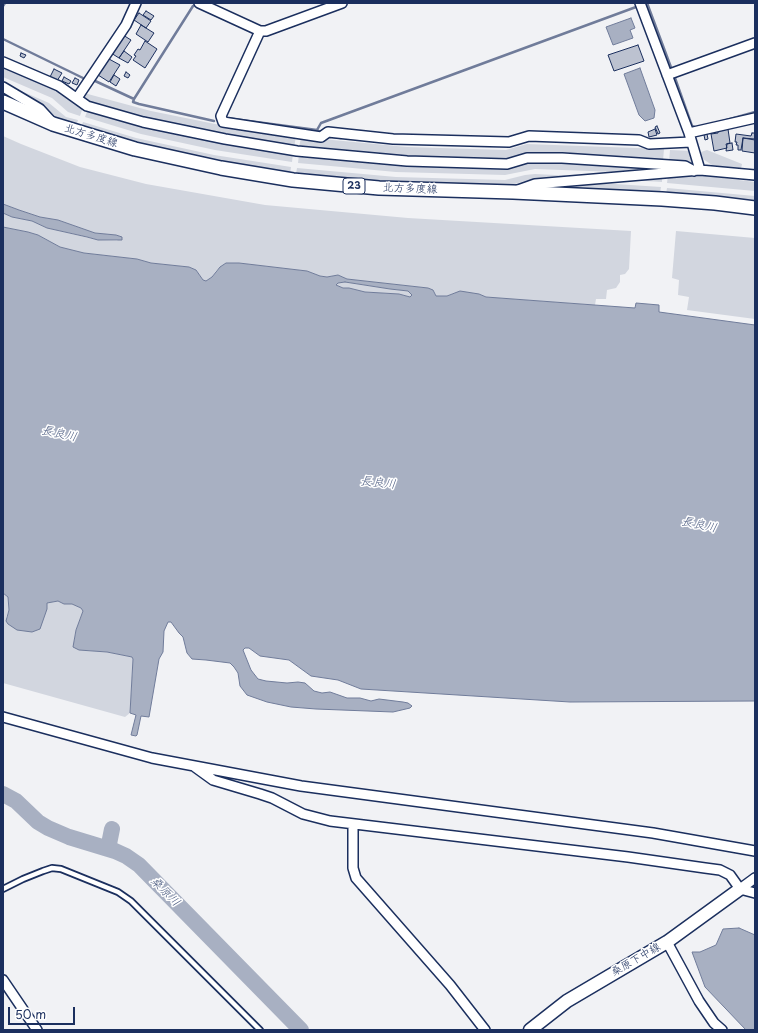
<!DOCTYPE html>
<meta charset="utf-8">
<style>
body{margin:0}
#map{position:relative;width:758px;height:1033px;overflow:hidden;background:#f1f2f5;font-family:"Playpen Sans",sans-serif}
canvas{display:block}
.frame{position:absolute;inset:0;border:4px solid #1b2f5e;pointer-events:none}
.scale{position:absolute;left:8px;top:1007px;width:67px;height:18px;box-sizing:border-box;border:2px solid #1b2f5e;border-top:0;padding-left:5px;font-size:12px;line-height:14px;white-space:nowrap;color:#1b2f5e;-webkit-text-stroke:3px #fff;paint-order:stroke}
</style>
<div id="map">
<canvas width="758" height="1033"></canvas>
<div class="frame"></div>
<div class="scale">50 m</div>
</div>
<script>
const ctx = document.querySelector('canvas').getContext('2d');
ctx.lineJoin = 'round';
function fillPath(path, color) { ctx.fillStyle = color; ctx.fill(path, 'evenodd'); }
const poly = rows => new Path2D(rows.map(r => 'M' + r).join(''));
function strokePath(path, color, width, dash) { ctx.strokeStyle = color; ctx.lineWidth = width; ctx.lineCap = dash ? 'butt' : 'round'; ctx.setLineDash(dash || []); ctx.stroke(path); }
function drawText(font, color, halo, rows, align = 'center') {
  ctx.font = font + ' "Playpen Sans","Klee One",sans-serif'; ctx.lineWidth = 3; ctx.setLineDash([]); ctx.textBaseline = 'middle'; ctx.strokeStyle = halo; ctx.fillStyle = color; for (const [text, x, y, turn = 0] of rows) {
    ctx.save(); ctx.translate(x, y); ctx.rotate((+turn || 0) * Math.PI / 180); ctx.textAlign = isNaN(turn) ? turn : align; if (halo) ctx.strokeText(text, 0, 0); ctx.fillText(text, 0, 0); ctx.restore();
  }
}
fillPath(poly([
 [3,66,58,90,74,103,83,107,80,116,68,112,52,98,3,77],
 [3,83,49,103,66,117,78,120,76,127,64,123,46,109],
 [84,93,151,111,230,127,296,136,294,148,144,119,86,102,83,98],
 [88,109,293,153,292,162,215,150,141,134,85,117],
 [83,122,136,138,214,155,291,167,290,174,215,162,136,145,81,128],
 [3,136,21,144,80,167,146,184,265,205,408,218,631,231,629,269,625,274,620,275,620,282,616,288,607,290,606,299,596,299,595,305,486,297,479,294,454,293,447,296,436,296,433,290,428,288,347,279,338,275,327,277,320,276,307,271,239,263,226,263,216,271,212,277,206,281,203,280,196,270,189,267,151,263,137,259,84,253,60,247,38,235,28,232,3,227,3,213,12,217,32,221,47,228,98,240,117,241,121,237,116,235,95,233,58,220,40,217,19,210,3,204],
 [301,137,407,147,506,150,527,144,664,149,663,161,505,161,406,158,299,148],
 [670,150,692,151,694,158,690,163,685,163,669,162],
 [707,150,742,164,741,169,712,165,703,159,701,152],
 [299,154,407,163,530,160,663,167,663,170,616,172,535,169,505,175,396,172,298,163],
 [297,168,396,177,505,180,525,175,535,174,575,176,575,177,528,180,508,186,398,183,296,174],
 [690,174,755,182,755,191,667,183,668,175],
 [662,176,662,182,613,179],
 [585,182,661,187,660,193,535,187],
 [667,188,755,196,755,203,666,194],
 [676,231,755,238,755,319,687,310,689,297,678,295,679,280,672,278],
 [345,282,390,289,408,291,412,295,410,297,399,294,365,292,349,288,343,288,336,285,338,283],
 [3,593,8,597,9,610,6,618,51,602,58,601,64,604,72,604,81,608,83,611,76,630,74,641,80,650,107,652,132,657,133,659,130,713,125,717,3,683]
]), '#d2d6df');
const water = poly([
 [631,18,635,28,630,30,633,38,613,45,606,27,631,18],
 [640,68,655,110,654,118,645,121,639,115,624,74,640,68],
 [3,204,19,210,40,217,58,220,95,233,116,235,122,237,122,240,98,240,87,237,47,228,32,221,12,217,3,213,3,204],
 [3,227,28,232,38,235,60,247,84,253,137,259,151,263,189,267,196,270,203,280,206,281,212,277,220,267,226,263,239,263,307,271,320,276,327,277,338,275,347,279,428,288,433,290,436,296,447,296,460,291,479,294,486,297,635,308,636,303,659,305,659,312,755,325,755,701,570,702,361,689,338,680,311,676,289,660,260,656,249,648,245,648,243,650,251,670,258,679,266,681,287,683,298,682,305,683,314,691,322,693,330,692,347,698,360,698,371,701,379,699,403,702,408,703,412,706,410,708,393,712,316,709,291,707,267,702,247,695,240,686,238,673,234,667,230,663,206,660,192,659,187,653,183,637,179,633,171,622,168,622,164,631,163,652,159,659,149,717,141,716,137,735,136,736,131,735,136,715,130,713,133,659,132,657,107,652,79,650,73,647,76,630,83,611,81,608,72,604,64,604,58,601,47,603,47,609,40,629,32,632,17,630,8,624,6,621,9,610,8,597,3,593,3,227],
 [345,282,390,289,408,291,412,295,410,297,399,294,365,292,349,288,343,288,336,285,338,283,345,282],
 [739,928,755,935,755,1030,746,1030,705,987,692,952,700,952,716,945,723,929,739,928]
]);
fillPath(water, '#a8b0c2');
strokePath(water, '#707c9a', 1);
strokePath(poly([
 [647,3,672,70],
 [3,6,5,3],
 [3,39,83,78],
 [675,78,692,126,697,128],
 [93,80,134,99,133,102,139,104,214,121],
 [134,99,193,6],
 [226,118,317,130,320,132],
 [723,121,755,112],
 [317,130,321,123,636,7],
 [326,136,341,138]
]), '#707c9a', 2.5);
strokePath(poly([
 [3,794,16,801,38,822,48,828,69,837,115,851,126,856,139,865,301,1030],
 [108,849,112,829]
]), '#a8b0c2', 16);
const building = poly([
 [146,11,154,16,151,20,143,15,146,11],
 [139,13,151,21,146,28,134,20,139,13],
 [141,25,154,33,148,42,136,34,141,25],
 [123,35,131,40,119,58,111,53,123,35],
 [145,41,157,49,145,68,133,60,136,56,134,55,138,49,140,50,145,41],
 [638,45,644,61,614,71,608,55,638,45],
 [124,51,132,57,128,63,119,58,124,51],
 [21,53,26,55,24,58,20,56,21,53],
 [109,59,120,65,109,82,98,75,109,59],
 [54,69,62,73,57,81,50,77,54,69],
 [126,72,130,75,128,78,124,76,126,72],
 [114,75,120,79,116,86,110,82,114,75],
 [64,77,71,81,69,84,62,81,64,77],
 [75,78,79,80,77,85,72,83,75,78],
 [657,126,660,133,658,134,655,127,657,126],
 [655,129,657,135,649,137,648,132,655,129],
 [728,129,730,143,726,144,727,148,714,151,711,134,718,133,718,131,728,129],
 [752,133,755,133,755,139,743,138,741,150,738,150,738,145,736,145,737,142,735,142,736,134,751,136,752,133],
 [707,134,708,139,705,140,704,135,707,134],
 [743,138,755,140,755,153,742,151,743,138],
 [732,143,733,150,726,151,727,144,732,143]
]);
fillPath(building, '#bcc2d0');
strokePath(building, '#1b2f5e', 1);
const lane = poly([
 [3,889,23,879,43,871,52,868,61,869,118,892,131,901,260,1030]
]);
const street = poly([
 [199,3,260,31,266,31,342,3],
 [640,3,689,133,700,170],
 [260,31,221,116,223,122,321,137,328,132,393,139,509,142,529,136,639,140,649,144,691,142],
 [3,62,59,86,87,106,143,122,225,139,297,151,407,161,507,164,527,158,562,158,685,166,694,171],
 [667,75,755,43],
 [3,87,40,109,51,121],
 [77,98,126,25,136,3],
 [689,133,755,118],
 [518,190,535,184,700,170,755,175],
 [3,717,152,758,301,786,653,833,755,851],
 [195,767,213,780,260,794,272,798,303,814,330,821,628,857,705,868,720,870,730,875,740,889,755,893],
 [353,824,353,868,356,878,450,985,485,1030],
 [740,889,755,878],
 [667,942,699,1001,714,1023,722,1030],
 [3,980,37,1030]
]);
const secondary = poly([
 [530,1030,567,1001,667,942,740,889]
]);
const primary = poly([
 [3,102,53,124,135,149,221,168,293,180,379,188,513,192,662,199,715,203,755,208]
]);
strokePath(lane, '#1b2f5e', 8);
strokePath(street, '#1b2f5e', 12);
strokePath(secondary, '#1b2f5e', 15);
strokePath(primary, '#1b2f5e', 16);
strokePath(lane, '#fff', 4.5);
strokePath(street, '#fff', 9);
strokePath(secondary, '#fff', 12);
strokePath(primary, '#fff', 13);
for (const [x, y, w] of [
 [354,186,22]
]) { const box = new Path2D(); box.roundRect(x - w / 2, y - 8, w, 16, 3); ctx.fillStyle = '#fff'; ctx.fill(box); strokePath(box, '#1b2f5e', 1); }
drawText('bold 10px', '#1b2f5e', null, [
 ["23",354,186]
]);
drawText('11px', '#1b2f5e', '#fff', [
 ["北方多度線",91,136,17],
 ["北方多度線",410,189,2],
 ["桑原下中線",636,960,-30]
]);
drawText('italic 12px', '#4c5c81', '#fff', [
 ["長良川",59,434,12],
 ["長良川",378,483,6],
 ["長良川",699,525,12],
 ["桑原川",165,892,45]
]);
</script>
